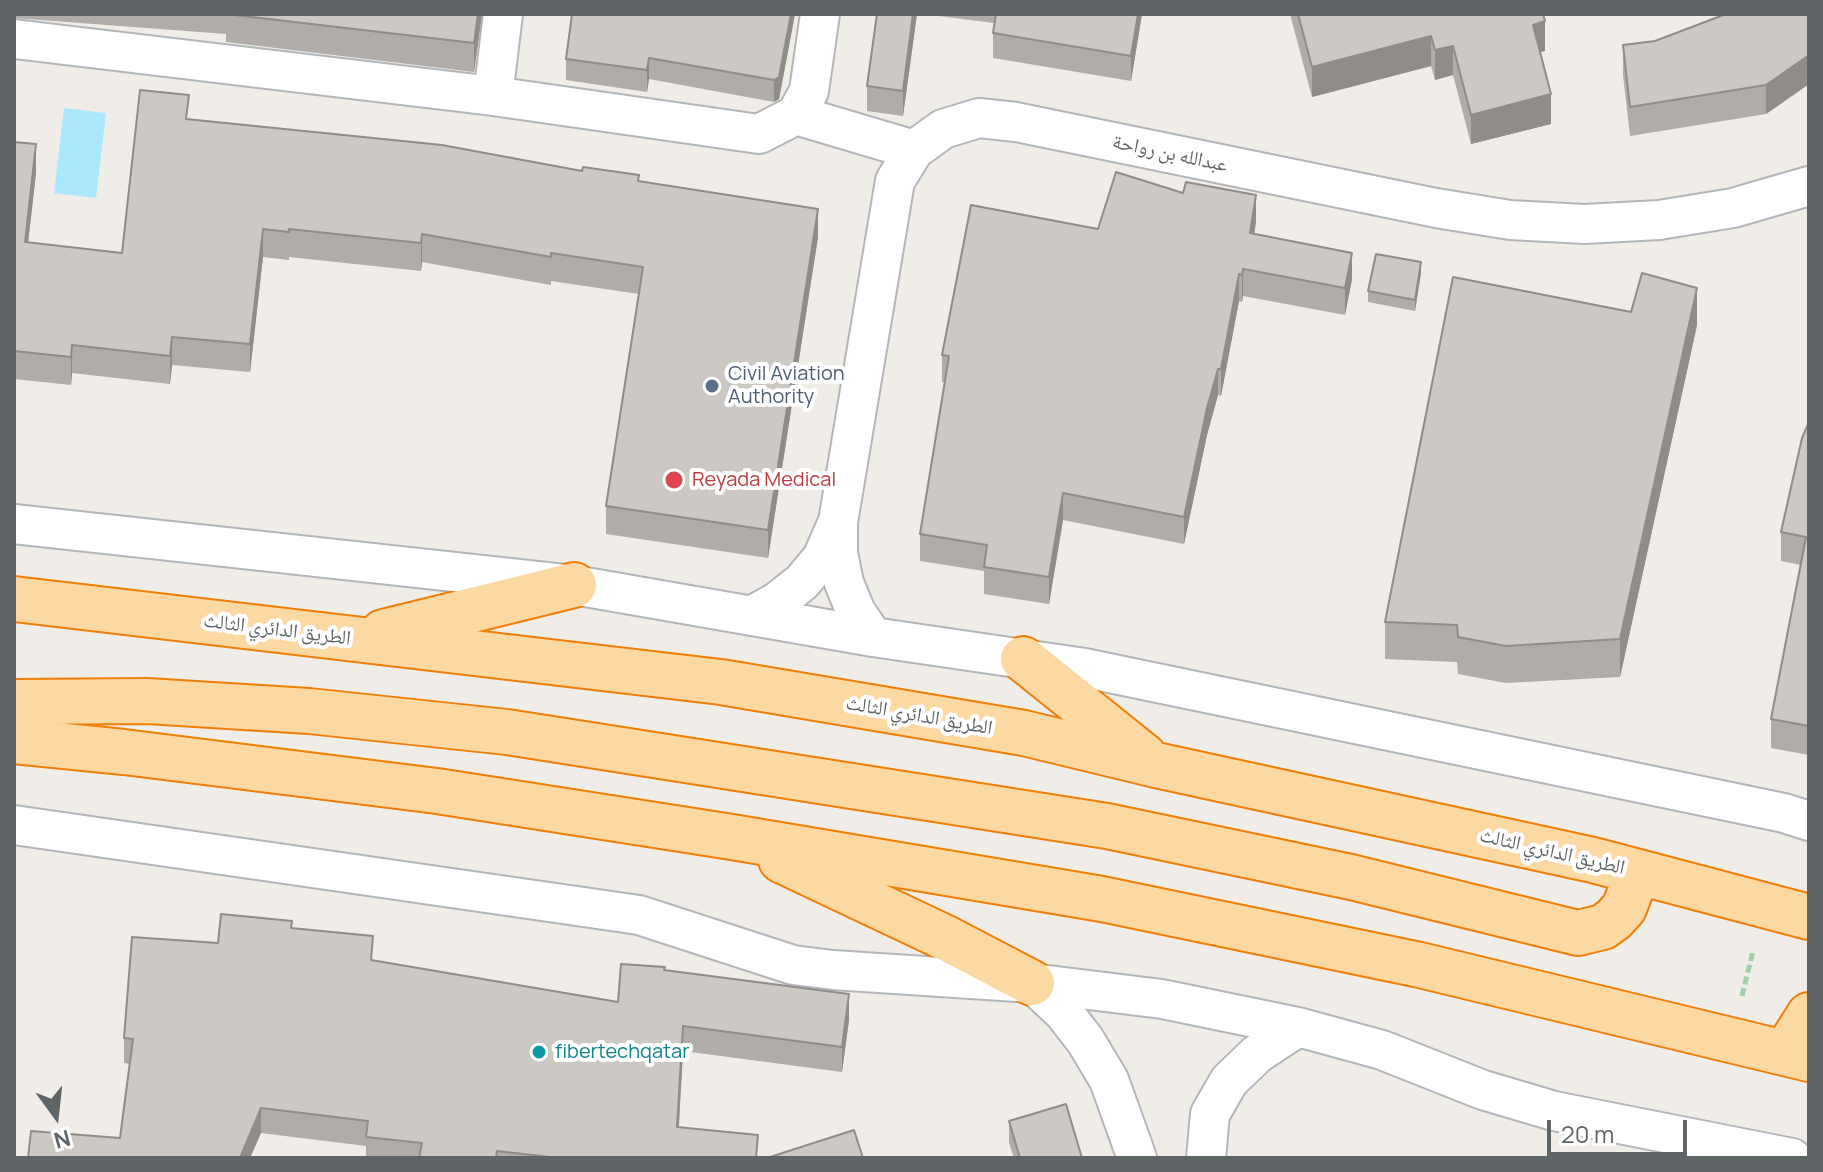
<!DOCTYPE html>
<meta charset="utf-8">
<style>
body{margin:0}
#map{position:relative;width:1823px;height:1172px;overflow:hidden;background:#f0ede8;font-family:Manrope,sans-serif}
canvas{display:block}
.frame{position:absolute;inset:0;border:16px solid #5f6467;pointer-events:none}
.north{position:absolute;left:16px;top:1076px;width:80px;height:80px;-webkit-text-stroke:6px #fff;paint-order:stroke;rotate:165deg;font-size:22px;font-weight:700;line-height:32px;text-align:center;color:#5f6467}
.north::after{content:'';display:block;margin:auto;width:28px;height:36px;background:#5f6467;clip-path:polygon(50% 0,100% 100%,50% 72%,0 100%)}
.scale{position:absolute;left:1547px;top:1120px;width:140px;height:36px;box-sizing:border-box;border:4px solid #5f6467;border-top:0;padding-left:10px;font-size:24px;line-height:28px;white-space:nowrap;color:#5f6467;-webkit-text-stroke:6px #fff;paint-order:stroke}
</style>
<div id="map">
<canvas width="1823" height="1172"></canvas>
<div class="frame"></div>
<div class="north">N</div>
<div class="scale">20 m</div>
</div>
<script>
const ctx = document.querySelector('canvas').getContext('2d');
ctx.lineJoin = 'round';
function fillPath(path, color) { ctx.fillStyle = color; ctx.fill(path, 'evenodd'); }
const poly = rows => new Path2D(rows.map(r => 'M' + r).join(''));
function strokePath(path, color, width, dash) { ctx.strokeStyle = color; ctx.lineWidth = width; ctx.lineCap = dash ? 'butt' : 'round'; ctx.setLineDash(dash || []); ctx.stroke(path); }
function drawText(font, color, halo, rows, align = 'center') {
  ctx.font = font + ' Manrope,"Noto Naskh Arabic",sans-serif'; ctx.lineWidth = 8; ctx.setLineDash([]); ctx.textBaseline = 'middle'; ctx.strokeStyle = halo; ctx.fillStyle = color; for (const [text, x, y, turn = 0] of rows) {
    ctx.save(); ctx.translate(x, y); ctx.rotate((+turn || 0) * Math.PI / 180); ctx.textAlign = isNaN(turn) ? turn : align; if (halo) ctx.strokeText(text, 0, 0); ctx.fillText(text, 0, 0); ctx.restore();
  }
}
fillPath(poly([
 [64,108,106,113,96,198,54,193]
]), '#abe8fd');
const minor = poly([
 [14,39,493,96,503,14],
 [493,96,759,134,796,115,809,91,820,14],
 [796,115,914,150],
 [14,524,574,585,873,637,1085,668,1784,813,1809,821],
 [751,616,778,601,802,582,822,558,837,524],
 [873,637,856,612,844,583,838,553,838,522,895,181,914,150,943,129,979,118,1016,122,1436,208,1510,220,1585,224,1659,220,1733,208,1809,186],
 [14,825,639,915,793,965,833,970,1032,983,1162,999,1298,1027,1382,1050,1483,1090,1554,1111,1792,1158],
 [1032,983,1064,1013,1085,1040,1109,1080,1137,1158],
 [1206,1158,1210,1114,1229,1081,1257,1054,1298,1027]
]);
const trunk = poly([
 [14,599,721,682,1024,733,1156,765,1593,860,1809,917],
 [383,632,574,585],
 [1023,659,1144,756],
 [14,702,147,701,309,711,507,732,1107,826,1351,877,1578,933,1603,927,1614,919,1624,908,1638,872],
 [14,741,124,752,437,791,732,837,1102,899,1420,965,1809,1059],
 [781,860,948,939,1032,983],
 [1785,1053,1809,1015]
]);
strokePath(minor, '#b3b6b9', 42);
strokePath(trunk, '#f17e06', 48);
strokePath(poly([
 [1742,996,1753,951]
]), '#a3cfa6', 5, [8, 4]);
strokePath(minor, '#fff', 38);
strokePath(trunk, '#fcd8a2', 44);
fillPath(poly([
 [14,14,482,14,474,72,226,42,226,34,14,18],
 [572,14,795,14,779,99,774,102,649,79,647,92,566,80,566,59],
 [877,14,917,14,903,116,867,111,867,86],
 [923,14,1142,14,1131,81,993,58,993,33,994,23],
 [1290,14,1543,14,1545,51,1540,52,1551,124,1471,144,1453,75,1435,80,1431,66,1312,97],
 [1809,14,1809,84,1766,114,1630,136,1623,75,1623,45,1655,41],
 [189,119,639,181,818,237,768,558,606,534,606,506,639,294,551,281,551,285,422,262,421,271,289,257,289,260,263,257,250,372,172,365,170,384,72,373,71,385,14,379,14,142,36,173,28,242,122,253],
 [1256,222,1254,234,1352,279,1345,315,1243,296,1242,302,1239,301,1221,396,1218,395,1207,435,1184,544,1063,520,1049,604,984,594,984,571,920,561,920,534,945,382,942,382,942,355,1098,229],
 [1421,273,1415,311,1368,302,1368,291],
 [1697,325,1620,677,1506,683,1458,674,1457,662,1385,659,1385,622],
 [1809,422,1809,755,1771,748,1771,719,1801,565,1781,561,1781,532],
 [292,928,373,961,618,1002,665,970,849,1020,842,1072,683,1051,679,1127,758,1158,366,1158,366,1146,261,1133,250,1158,28,1158,120,1138,130,1064,124,1063,124,1038,218,943],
 [1009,1121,1082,1158,1014,1158,1009,1143]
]), '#afaca9');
fillPath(poly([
 [478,14,482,14,474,72,474,43],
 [791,14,795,14,779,99,774,102,774,80],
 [913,14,917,14,903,116,903,91],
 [1138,14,1142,14,1131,81,1131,56],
 [1545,21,1545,51,1533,54,1533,25],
 [1431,36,1431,66,1312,97,1312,67],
 [1453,46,1453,75,1435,80,1435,50],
 [1809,55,1809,84,1766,114,1766,85],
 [649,58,649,79,647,92,647,70],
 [1551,94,1551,124,1471,144,1471,115],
 [36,144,36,173,25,270,25,242],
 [1256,195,1256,222,1250,260,1250,233],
 [818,209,818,237,768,558,768,530],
 [263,229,263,257,250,372,250,344],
 [422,234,422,262,421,271,421,243],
 [1352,253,1352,279,1345,315,1345,288],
 [1421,262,1421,273,1415,311,1415,300],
 [1243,269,1243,296,1242,302,1242,275],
 [1239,274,1239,301,1221,396,1221,369],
 [1697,288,1697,325,1620,677,1620,639],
 [172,337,172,365,170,384,170,356],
 [72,345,72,373,71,385,71,357],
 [1218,369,1218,395,1207,435,1184,544,1184,517,1207,408],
 [1063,493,1063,520,1049,604,1049,577],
 [849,994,849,1020,842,1072,842,1047],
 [683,1026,683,1051,677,1153,677,1127],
 [261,1108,261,1133,250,1158,240,1158]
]), '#8f8c89');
const building = poly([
 [226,14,478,14,474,43,226,14],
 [572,14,791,14,779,77,774,80,649,58,647,70,566,59,572,14],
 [877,14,913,14,903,91,867,86,877,14],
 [996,14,1138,14,1131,56,993,33,996,14],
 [1298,14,1543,14,1545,21,1533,25,1551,94,1471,115,1453,46,1435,50,1431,36,1312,67,1298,14],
 [1726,14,1809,14,1809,55,1766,85,1630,107,1623,45,1655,41,1726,14],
 [140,90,189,95,186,119,442,145,582,171,583,167,639,175,638,181,818,209,768,530,606,506,643,267,551,253,551,257,422,234,421,243,289,229,289,232,263,229,250,344,172,337,170,356,72,345,71,357,14,351,14,142,36,144,25,242,122,253,140,90],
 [1116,172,1183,193,1186,182,1256,195,1250,233,1352,253,1345,288,1243,269,1242,275,1239,274,1221,369,1218,369,1207,408,1184,517,1063,493,1049,577,984,567,987,545,920,534,949,356,942,355,971,205,1098,229,1116,172],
 [1376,254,1421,262,1415,300,1368,291,1376,254],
 [1642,273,1697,288,1620,639,1506,646,1458,637,1457,625,1385,622,1453,277,1631,312,1642,273],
 [1809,422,1809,726,1771,719,1806,537,1781,532,1802,438,1809,422],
 [221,914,292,921,291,928,373,936,371,960,618,1002,621,964,665,967,664,970,849,994,842,1047,683,1026,677,1127,758,1135,756,1158,559,1158,497,1151,496,1158,419,1158,422,1143,366,1137,368,1121,261,1108,240,1158,28,1158,31,1131,120,1138,133,1039,124,1038,132,937,218,943,221,914],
 [1066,1104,1082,1158,1020,1158,1009,1121,1066,1104],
 [854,1130,863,1158,767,1158,854,1130]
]);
fillPath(building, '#ccc8c4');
strokePath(building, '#8f8c89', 2);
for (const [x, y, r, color] of [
 [712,386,8,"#5c6f8a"],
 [674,480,10,"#e0444e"],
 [539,1052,8,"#0f9aa8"]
]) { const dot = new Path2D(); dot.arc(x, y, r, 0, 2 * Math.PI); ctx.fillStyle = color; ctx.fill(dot); strokePath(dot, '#fff', 3); }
drawText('20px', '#5f6467', '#fff', [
 ["عبدالله بن رواحة",1170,154,12],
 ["الطريق الدائري الثالث",277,630,7],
 ["الطريق الدائري الثالث",919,716,10],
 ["الطريق الدائري الثالث",1552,852,13]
]);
drawText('20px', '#4e5e75', '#fff', [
 ["Civil Aviation",728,374],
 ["Authority",728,397]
], 'left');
drawText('20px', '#be3a42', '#fff', [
 ["Reyada Medical",692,480]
], 'left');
drawText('20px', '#0d838f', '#fff', [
 ["fibertechqatar",555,1052]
], 'left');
</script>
